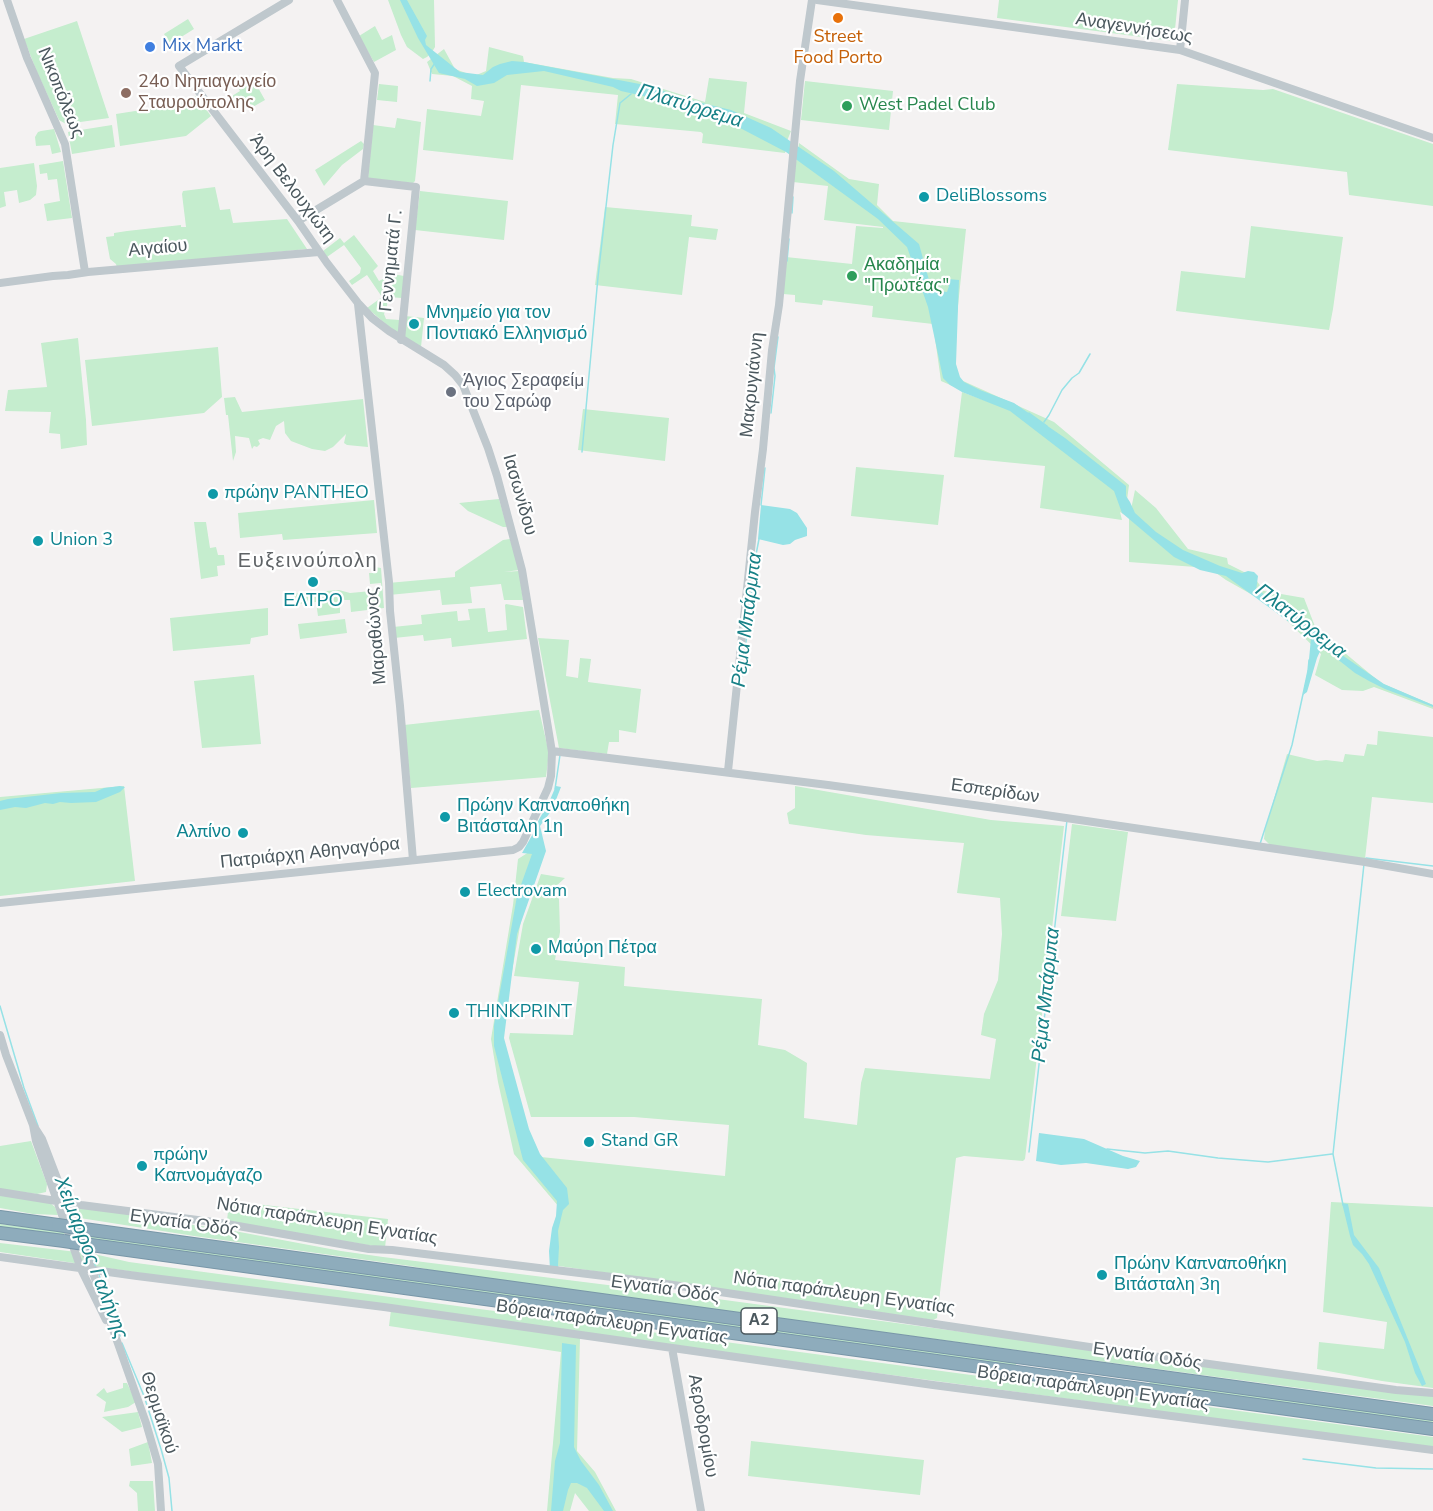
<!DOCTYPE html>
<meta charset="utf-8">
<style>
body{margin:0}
canvas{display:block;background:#f4f2f2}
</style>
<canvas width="1433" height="1511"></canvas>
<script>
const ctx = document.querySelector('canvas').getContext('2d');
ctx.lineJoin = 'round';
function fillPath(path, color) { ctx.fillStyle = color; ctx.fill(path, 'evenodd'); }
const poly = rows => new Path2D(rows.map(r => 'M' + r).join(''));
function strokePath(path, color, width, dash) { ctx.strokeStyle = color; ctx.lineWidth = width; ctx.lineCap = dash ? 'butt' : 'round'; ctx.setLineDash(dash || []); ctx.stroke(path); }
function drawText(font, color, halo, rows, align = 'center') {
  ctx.font = font + ' "Nunito Sans",sans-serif'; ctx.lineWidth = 4.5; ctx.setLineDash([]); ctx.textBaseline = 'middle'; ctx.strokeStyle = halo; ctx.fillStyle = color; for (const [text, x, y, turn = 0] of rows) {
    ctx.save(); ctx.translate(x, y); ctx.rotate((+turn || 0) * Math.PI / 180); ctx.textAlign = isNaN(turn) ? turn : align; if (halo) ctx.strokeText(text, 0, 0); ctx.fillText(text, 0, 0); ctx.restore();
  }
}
fillPath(poly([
 [388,0,434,0,435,47,432,52,427,57,423,59,407,47,401,35],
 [999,0,1178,0,1174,39,1172,41,997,18],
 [188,19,194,29,170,44,164,34],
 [77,21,109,118,66,124,59,120,37,72,24,39],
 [375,26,382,40,392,35,396,50,374,62,359,36],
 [489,47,523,56,524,62,613,78,631,79,705,102,709,78,747,82,744,113,791,131,787,141,785,153,702,143,703,134,701,132,615,124,618,95,521,85,513,160,423,150,427,109,481,116,484,101,471,99,472,86,453,76,432,74,427,62,444,49,455,69,474,76,486,71],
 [252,77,265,100,251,108,248,104,240,108,232,96,240,91,237,86],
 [805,81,893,91,889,130,801,120],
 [379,84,398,86,397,102,377,100],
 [1177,84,1263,90,1273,89,1433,144,1433,206,1349,195,1347,172,1168,150],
 [196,96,211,116,186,136,120,146,116,114,186,103],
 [397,118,421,122,415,181,413,183,368,178,373,125,395,128],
 [112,125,115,147,72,154,68,132],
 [54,129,61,152,52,154,50,145,36,146,35,137,38,132,41,131],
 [361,141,364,144,363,149,342,165,324,186,315,170],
 [799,143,849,179,879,184,877,205,893,221,966,229,951,373,961,380,1054,422,1129,485,1125,515,1120,512,1122,520,1040,508,1045,466,954,457,962,392,994,404,941,381,933,324,872,317,873,306,823,300,822,305,795,302,795,295,783,294,786,257,852,264,856,226,883,228,883,227,824,220,828,186,793,182],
 [63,161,72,218,47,221,44,204,60,201,57,179,48,180,47,173,40,174,39,165],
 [34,163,37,186,36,195,30,200,19,203,17,190,4,192,6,206,0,208,0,168],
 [215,187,220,210,230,209,233,223,287,219,307,249,117,268,116,264,110,259,106,237,114,236,114,233,127,231,181,225,181,227,186,227,182,194,183,191],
 [420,191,508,201,504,240,415,230],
 [605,207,692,215,691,226,718,229,716,240,689,237,682,295,595,285],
 [1251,226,1343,237,1333,309,1329,330,1176,311,1181,271,1245,278],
 [354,235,378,266,373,271,379,281,393,274,404,276,402,298,388,297,387,306,384,314,386,319,400,320,399,335,367,308,382,297,367,275,352,285,349,281,360,273,361,268,344,245,327,257,323,251,340,238,344,243],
 [405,316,424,318,421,347,402,337],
 [78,338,86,420,87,445,61,449,60,434,49,433,51,412,5,411,8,390,47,387,41,343],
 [218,347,222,397,204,413,92,426,85,360],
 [235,397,242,412,363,399,368,447,347,445,344,443,346,434,333,447,325,451,312,449,291,441,285,433,284,421,276,426,270,440,263,438,258,440,260,444,257,447,254,446,252,449,249,438,235,436,236,452,233,461,228,415,226,415,224,398],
 [583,409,669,418,665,461,578,450],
 [856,467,944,475,938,525,851,516],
 [1135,490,1156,508,1188,549,1227,558,1228,564,1254,577,1264,591,1304,598,1316,629,1381,683,1433,705,1433,709,1374,687,1363,691,1342,690,1315,675,1321,654,1272,606,1226,580,1209,568,1129,562,1129,519],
 [499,499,507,527,503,527,468,511,459,503],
 [374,500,377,533,283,540,282,534,240,538,238,513],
 [194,522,206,522,210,548,216,547,218,555,224,555,225,565,217,566,218,576,201,579],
 [510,539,519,570,504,572,519,571,523,600,504,600,501,584,470,587,472,603,442,605,440,590,389,595,388,583,455,577,455,572,503,540],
 [375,567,381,568,384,608,351,612,350,600,340,600,340,613,318,616,316,602,289,605,288,594,339,590,350,593,382,590,381,583,370,584,369,573,375,573],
 [506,604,523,607,527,639,452,647,451,638,424,641,423,635,394,638,393,627,422,624,421,615,457,611,458,621,470,620,468,609,485,608,488,632,507,630,505,605],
 [268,608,268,635,251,638,250,644,173,651,170,618],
 [345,619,347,633,300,639,298,624],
 [538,638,569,640,566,676,578,678,580,658,591,659,588,682,641,689,636,733,619,730,619,742,609,742,607,754,559,748],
 [254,675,261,744,202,748,194,681],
 [539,710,549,753,546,777,411,788,404,725],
 [1378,731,1433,737,1433,803,1372,797,1365,859,1270,845,1264,839,1265,830,1287,754,1317,761,1326,760,1343,762,1345,754,1364,756,1367,744,1377,745],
 [124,786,135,881,0,896,0,797],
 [795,786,991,820,1064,826,1025,1159,1023,1161,964,1156,956,1158,937,1318,933,1320,552,1265,559,1207,514,1154,498,1082,491,1039,513,905,518,859,529,852,533,853,500,1039,525,1137,541,1157,725,1176,729,1125,753,1127,634,1117,531,1117,509,1038,510,1033,573,1035,579,982,514,976,523,924,541,874,565,878,554,888,559,899,560,932,555,960,625,967,624,986,762,999,758,1045,785,1050,807,1063,804,1118,857,1125,861,1083,865,1068,990,1079,996,1039,981,1035,984,1014,998,980,1002,934,1000,898,957,893,964,843,866,835,789,824,787,813,795,808],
 [1072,824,1128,832,1116,921,1061,916],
 [31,1141,47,1184,46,1192,37,1194,0,1189,0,1146],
 [0,1195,49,1202,55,1207,58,1215,33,1214,0,1208],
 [229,1201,388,1219,385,1248,227,1221],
 [1331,1202,1433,1207,1433,1388,1382,1381,1317,1369,1319,1342,1384,1349,1387,1322,1323,1312],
 [80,1207,121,1213,152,1219,229,1230,341,1251,383,1257,680,1294,1433,1395,1433,1406,459,1275,410,1266,194,1236,80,1218,77,1213],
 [0,1224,60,1231,1016,1362,1016,1366,88,1239,0,1228],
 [0,1243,94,1254,129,1262,189,1270,1433,1437,1433,1447,1232,1421,188,1280,0,1252],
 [391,1310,580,1338,577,1451,595,1472,616,1511,589,1511,575,1493,570,1511,547,1511,561,1352,389,1326],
 [1150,1381,1433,1420,1433,1423,1149,1384],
 [123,1383,127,1383,136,1402,128,1407,104,1412,106,1402,96,1395,104,1388,107,1393,123,1388],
 [138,1412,142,1427,122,1432,102,1417],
 [751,1441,924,1460,920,1495,748,1476],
 [148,1442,152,1463,131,1466,129,1449],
 [130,1481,153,1481,155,1511,138,1511,137,1493,129,1486]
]), '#c5edce');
fillPath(poly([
 [400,0,407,0,427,36,425,40,426,45,460,72,483,75,493,67,500,64,512,61,524,62,645,85,698,102,731,110,771,128,834,171,919,244,929,280,938,291,947,292,949,286,946,281,948,279,959,280,956,364,960,377,964,382,980,390,1014,403,1065,438,1126,486,1126,496,1130,502,1135,513,1156,532,1183,550,1220,566,1242,573,1248,571,1254,572,1258,576,1256,591,1308,623,1329,646,1384,684,1433,705,1433,707,1385,689,1369,681,1355,673,1322,647,1317,658,1307,692,1303,695,1308,670,1311,638,1226,576,1200,570,1174,557,1122,513,1114,491,1010,411,962,392,950,385,943,378,928,307,907,247,878,219,786,152,742,129,661,100,621,91,613,87,544,71,507,75,494,83,477,86,465,79,439,73,418,38],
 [761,505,790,509,797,513,807,528,807,536,795,540,790,544,783,545,758,539],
 [120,786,125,787,120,792,96,802,71,803,60,802,53,804,45,803,26,808,15,807,0,810,0,801,8,799,61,793,95,792,104,788],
 [556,786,561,787,552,810,540,826,546,851,517,934,504,1038,529,1129,540,1154,567,1188,569,1204,563,1210,558,1231,559,1247,558,1265,559,1270,550,1270,549,1251,552,1228,556,1216,557,1201,523,1160,494,1046,494,1025,517,896,532,854,522,853,535,830,537,823,549,802],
 [1039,1133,1084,1139,1123,1156,1140,1161,1136,1167,1128,1169,1086,1163,1061,1165,1036,1161],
 [1342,1203,1348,1204,1354,1235,1379,1268,1426,1384,1422,1386,1415,1373,1405,1342,1369,1264,1362,1254,1353,1245,1350,1236],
 [562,1343,576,1345,574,1447,581,1461,599,1485,613,1511,604,1511,587,1488,577,1483,571,1483,568,1490,563,1511,551,1511,555,1461,560,1443]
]), '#96e2e6');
strokePath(poly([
 [430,81,431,69,435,63],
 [792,213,793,197],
 [787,261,789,239],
 [771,413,775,376,774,368,778,337],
 [1029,413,1047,426],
 [1044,422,1049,415,1062,390,1072,378,1079,373,1090,354],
 [582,452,598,277,613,145,620,103,631,94],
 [761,505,765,468],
 [1255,588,1270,600],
 [742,676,751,599,754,565,759,539],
 [555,789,560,755],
 [1260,844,1292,745,1308,671,1309,660],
 [1366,858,1433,866],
 [0,1006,24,1088,38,1126],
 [1107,1149,1145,1153,1168,1151,1218,1158,1268,1162,1332,1154],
 [1029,1152,1067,820],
 [65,1188,70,1201],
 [1343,1205,1333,1154,1364,864],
 [73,1208,79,1223],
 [89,1250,96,1268],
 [99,1275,120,1336],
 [122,1343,144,1396,161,1449,169,1478,172,1511],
 [1303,1459,1376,1468,1433,1469]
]), '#96e2e6', 1.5);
const motorway = poly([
 [0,1217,58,1225],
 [84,1229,1433,1414],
 [0,1233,64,1241],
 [91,1245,1433,1429]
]);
strokePath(motorway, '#7997a8', 14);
strokePath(poly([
 [7,0,27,58,65,144,85,272],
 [337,0,375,73,364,181],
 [817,0,1180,50,1433,138],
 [1180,50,1185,0],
 [298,221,364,181,416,187,401,340],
 [0,283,53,276,68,275,88,272,319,252],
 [358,304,389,582,390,611,400,706,413,860],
 [552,751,828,785,1032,813,1365,862,1433,874],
 [726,772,728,771,755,512,763,449,772,350,779,305,800,81,812,0],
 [0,903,513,850,519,847,523,842,548,788,551,776,552,752,522,570,497,476,488,448,463,385,455,375,444,365,389,331,372,318,358,303,327,263,298,221,179,66,289,0],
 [0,1035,6,1055,33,1125,36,1141,81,1269,106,1320],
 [33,1125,42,1139,92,1270,146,1423,158,1464,161,1511],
 [0,1192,81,1205,221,1223,369,1249,392,1250,653,1282,1123,1352,1396,1390,1433,1393],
 [0,1257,137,1276,384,1307,933,1385,1433,1450],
 [672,1348,701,1511]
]), '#bfc8cd', 8);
strokePath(motorway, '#8eacbc', 12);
const motorwayBridge = poly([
 [58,1225,84,1229],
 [64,1241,91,1245]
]);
strokePath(motorwayBridge, '#7997a8', 14, []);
strokePath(motorwayBridge, '#8eacbc', 12);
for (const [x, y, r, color] of [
 [838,18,6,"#e8710a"],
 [150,47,6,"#3f7fe0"],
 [126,93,6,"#8d6e63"],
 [847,106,6,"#2e9e5b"],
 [924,197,6,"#0f9aa8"],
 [852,276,6,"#2e9e5b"],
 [414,324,6,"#0f9aa8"],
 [451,392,6,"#6b7280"],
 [213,494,6,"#0f9aa8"],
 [38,541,6,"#0f9aa8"],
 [313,582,6,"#0f9aa8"],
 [445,817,6,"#0f9aa8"],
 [243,833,6,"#0f9aa8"],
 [465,892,6,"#0f9aa8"],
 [536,949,6,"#0f9aa8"],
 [454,1013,6,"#0f9aa8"],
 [589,1142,6,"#0f9aa8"],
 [142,1166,6,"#0f9aa8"],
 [1102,1275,6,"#0f9aa8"]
]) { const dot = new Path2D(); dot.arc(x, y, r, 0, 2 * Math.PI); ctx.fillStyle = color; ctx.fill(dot); strokePath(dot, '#fff', 2); }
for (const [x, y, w] of [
 [759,1321,36]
]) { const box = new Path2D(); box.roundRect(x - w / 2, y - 13, w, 26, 4.5); ctx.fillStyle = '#fff'; ctx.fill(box); strokePath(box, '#4b585e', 1.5); }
drawText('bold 16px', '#4b585e', null, [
 ["Α2",759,1321]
]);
drawText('18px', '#4b585e', '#fff', [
 ["Αναγεννήσεως",1134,29,9],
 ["Νικοπόλεως",60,93,68],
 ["Άρη Βελουχιώτη",292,189,53],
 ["Αιγαίου",158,249,-5],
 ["Γεννηματά Γ.",392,261,-84],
 ["Μακρυγιάννη",753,385,-84],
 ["Ιασωνίδου",519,495,74],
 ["Μαραθώνος",377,636,-95],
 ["Εσπερίδων",995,792,8],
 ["Πατριάρχη Αθηναγόρα",310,854,-6],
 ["Νότια παράπλευρη Εγνατίας",327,1222,9],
 ["Εγνατία Οδός",184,1224,8],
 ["Εγνατία Οδός",665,1290,8],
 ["Νότια παράπλευρη Εγνατίας",844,1294,8],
 ["Βόρεια παράπλευρη Εγνατίας",612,1323,8],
 ["Εγνατία Οδός",1147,1357,8],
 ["Βόρεια παράπλευρη Εγνατίας",1093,1389,8],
 ["Θερμαϊκού",158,1413,72],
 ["Αεροδρομίου",702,1426,80]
]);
drawText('18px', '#c56008', '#fff', [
 ["Street",838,38],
 ["Food Porto",838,59]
]);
drawText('18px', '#366cbe', '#fff', [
 ["Mix Markt",162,47]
], 'left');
drawText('18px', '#785e54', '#fff', [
 ["24ο Νηπιαγωγείο",138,83],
 ["Σταυρούπολης",138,104]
], 'left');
drawText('18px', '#27864d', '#fff', [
 ["West Padel Club",859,106],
 ["Ακαδημία",864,266],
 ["\"Πρωτέας\"",864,287]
], 'left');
drawText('18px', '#0d838f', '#fff', [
 ["DeliBlossoms",936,197],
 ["Μνημείο για τον",426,314],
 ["Ποντιακό Ελληνισμό",426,335],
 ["πρώην PANTHEO",225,494],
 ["Union 3",50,541],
 ["ΕΛΤΡΟ",313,602,"center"],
 ["Πρώην Καπναποθήκη",457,807],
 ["Βιτάσταλη 1η",457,828],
 ["Αλπίνο",231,833,"right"],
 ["Electrovam",477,892],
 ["Μαύρη Πέτρα",548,949],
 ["THINKPRINT",466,1013],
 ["Stand GR",601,1142],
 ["πρώην",154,1156],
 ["Καπνομάγαζο",154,1177],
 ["Πρώην Καπναποθήκη",1114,1265],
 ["Βιτάσταλη 3η",1114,1286]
], 'left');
drawText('18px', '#5b616d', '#fff', [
 ["Άγιος Σεραφείμ",463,382],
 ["του Σαρώφ",463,403]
], 'left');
drawText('italic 20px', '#178187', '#fff', [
 ["Πλατύρρεμα",690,107,17],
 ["Ρέμα Μπάρμπα",748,620,-83],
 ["Πλατύρρεμα",1300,622,38],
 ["Ρέμα Μπάρμπα",1047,995,-84],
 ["Χείμαρρος Γαλήνης",90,1258,69]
]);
ctx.letterSpacing = '1.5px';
drawText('20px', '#5f6366', '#fff', [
 ["Ευξεινούπολη",308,562]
]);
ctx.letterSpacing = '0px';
</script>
